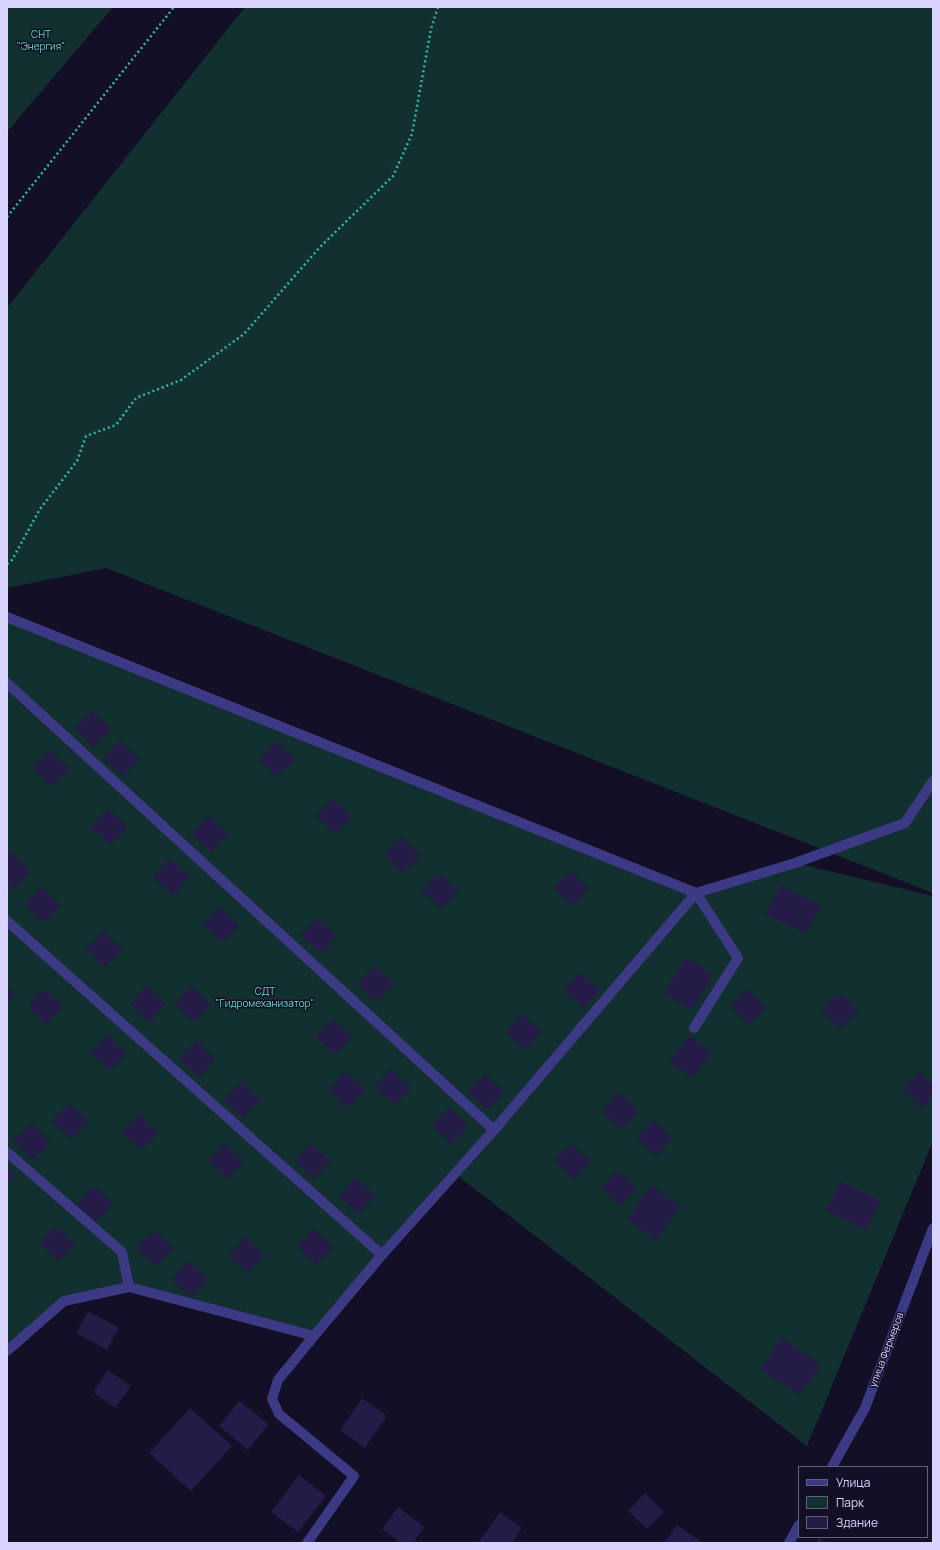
<!DOCTYPE html>
<meta charset="utf-8">
<style>
body{margin:0}
#map{position:relative;width:940px;height:1550px;overflow:hidden;background:#130f26;font-family:Manrope,sans-serif}
canvas{display:block}
.frame{position:absolute;inset:0;border:8px solid #d9d4ff;pointer-events:none}
.legend{position:absolute;left:798px;top:1466px;width:130px;height:72px;box-sizing:border-box;background:#130f26;border:1px solid #625e7d;margin:0;padding:5px 7px;list-style:none;font-size:12px;color:#d9d4ff}
.legend li{display:flex;align-items:center;gap:8px;height:20px}
.legend b{width:20px;border:1px solid #625e7d}
</style>
<div id="map">
<canvas width="940" height="1550"></canvas>
<div class="frame"></div>
<ul class="legend">
<li><b style="height:5px;background:#3d3a85"></b>Улица</li>
<li><b style="height:11px;background:#12302f"></b>Парк</li>
<li><b style="height:11px;background:#241b47"></b>Здание</li>
</ul>
</div>
<script>
const ctx = document.querySelector('canvas').getContext('2d');
ctx.lineJoin = 'round';
function fillPath(path, color) { ctx.fillStyle = color; ctx.fill(path, 'evenodd'); }
const poly = rows => new Path2D(rows.map(r => 'M' + r).join(''));
function strokePath(path, color, width, dash) { ctx.strokeStyle = color; ctx.lineWidth = width; ctx.lineCap = dash ? 'butt' : 'round'; ctx.setLineDash(dash || []); ctx.stroke(path); }
function drawText(font, color, halo, rows, align = 'center') {
  ctx.font = font + ' Manrope,sans-serif'; ctx.lineWidth = 3; ctx.setLineDash([]); ctx.textBaseline = 'middle'; ctx.strokeStyle = halo; ctx.fillStyle = color; for (const [text, x, y, turn = 0] of rows) {
    ctx.save(); ctx.translate(x, y); ctx.rotate((+turn || 0) * Math.PI / 180); ctx.textAlign = isNaN(turn) ? turn : align; if (halo) ctx.strokeText(text, 0, 0); ctx.fillText(text, 0, 0); ctx.restore();
  }
}
fillPath(poly([
 [7,7,113,7,7,132],
 [245,7,933,7,933,893,106,568,7,588,7,308],
 [7,617,696,893,795,863,933,896,933,1141,807,1446,454,1173,314,1336,129,1287,64,1301,7,1351]
]), '#12302f');
fillPath(poly([
 [92,711,111,729,94,747,75,729],
 [120,741,139,759,123,777,104,758],
 [276,741,295,759,278,777,259,759],
 [50,751,69,769,52,787,33,768],
 [333,799,352,816,336,834,316,816],
 [108,809,127,827,110,845,91,827],
 [209,816,228,834,211,852,192,834],
 [401,837,420,855,403,873,384,855],
 [11,853,30,871,13,889,7,883,7,857],
 [170,859,189,877,173,895,153,877],
 [570,871,589,889,572,906,554,888],
 [439,873,458,891,441,909,422,890],
 [780,885,821,905,806,934,765,914],
 [41,887,60,905,44,923,25,905],
 [220,907,239,925,222,943,203,924],
 [318,918,337,936,321,953,301,935],
 [103,932,122,950,105,968,86,950],
 [686,958,713,975,692,1010,664,993],
 [374,966,393,984,377,1002,358,984],
 [581,973,600,991,583,1008,564,990],
 [147,986,166,1004,149,1022,130,1004],
 [191,986,210,1004,194,1022,175,1004],
 [7,987,14,994,7,1001],
 [44,988,63,1006,47,1024,28,1006],
 [747,989,766,1008,749,1025,730,1007],
 [839,993,858,1011,841,1028,822,1010],
 [522,1014,541,1032,525,1050,506,1032],
 [333,1019,352,1038,335,1055,316,1037],
 [107,1035,126,1053,110,1071,91,1053],
 [689,1036,712,1052,693,1078,670,1062],
 [196,1041,215,1059,199,1077,179,1059],
 [391,1069,411,1088,394,1105,375,1087],
 [345,1072,365,1090,348,1108,329,1089],
 [920,1072,933,1085,933,1096,922,1108,903,1090],
 [485,1074,504,1092,487,1110,468,1092],
 [241,1082,260,1100,243,1118,224,1100],
 [619,1093,638,1111,621,1129,602,1111],
 [69,1104,88,1122,71,1139,52,1121],
 [449,1108,468,1126,451,1144,432,1126],
 [139,1115,158,1133,141,1150,122,1133],
 [653,1120,672,1138,656,1156,637,1138],
 [31,1124,50,1142,33,1160,14,1141],
 [311,1143,330,1161,313,1179,295,1161],
 [225,1144,244,1162,227,1179,208,1161],
 [572,1144,591,1162,574,1179,555,1161],
 [7,1168,15,1176,7,1184],
 [618,1170,637,1189,620,1206,602,1188],
 [356,1178,375,1196,358,1214,339,1196],
 [841,1181,881,1201,866,1230,826,1211],
 [651,1185,680,1206,656,1240,628,1219],
 [94,1186,113,1204,96,1222,77,1204],
 [57,1226,76,1244,59,1261,40,1243],
 [314,1229,333,1247,316,1265,297,1246],
 [154,1231,173,1249,156,1266,137,1248],
 [245,1237,264,1255,248,1273,229,1255],
 [189,1261,208,1279,191,1297,172,1279],
 [88,1311,119,1327,107,1350,76,1333],
 [782,1338,821,1365,799,1395,761,1369],
 [108,1370,131,1386,115,1408,93,1392],
 [362,1398,387,1416,365,1448,340,1430],
 [239,1401,269,1424,248,1450,219,1426],
 [190,1408,232,1446,191,1491,149,1453],
 [299,1475,326,1496,298,1532,271,1512],
 [645,1493,664,1512,647,1529,628,1511],
 [398,1507,425,1527,413,1543,401,1543,382,1529],
 [500,1512,522,1528,512,1543,478,1543],
 [677,1525,703,1543,664,1543],
 [819,1538,828,1543,816,1543]
]), '#241b47');
strokePath(poly([
 [7,217,174,7],
 [7,564,12,560,40,509,77,461,86,436,116,425,136,398,181,380,244,334,320,247,393,176,412,134,431,29,438,7]
]), '#2fb8b0', 2.5, [2, 3]);
strokePath(poly([
 [7,617,696,893,738,958,694,1028],
 [7,683,494,1130],
 [7,921,382,1255],
 [7,1152,122,1252,129,1287],
 [307,1543,354,1476,279,1414,272,1399,278,1380,314,1336]
]), '#3d3a85', 10);
strokePath(poly([
 [7,1351,64,1301,129,1287,314,1336,382,1255,494,1130,696,893,795,863,905,823,933,781],
 [832,1467,865,1408,933,1228],
 [789,1543,799,1525]
]), '#3d3a85', 10);
drawText('10px', '#5fe0c0', '#130f26', [
 ["СНТ",41,35],
 ["\"Энергия\"",41,47],
 ["СДТ",265,992],
 ["\"Гидромеханизатор\"",265,1004]
]);
drawText('10px', '#d9d4ff', '#130f26', [
 ["улица Фермеров",887,1350,-69]
]);
</script>
